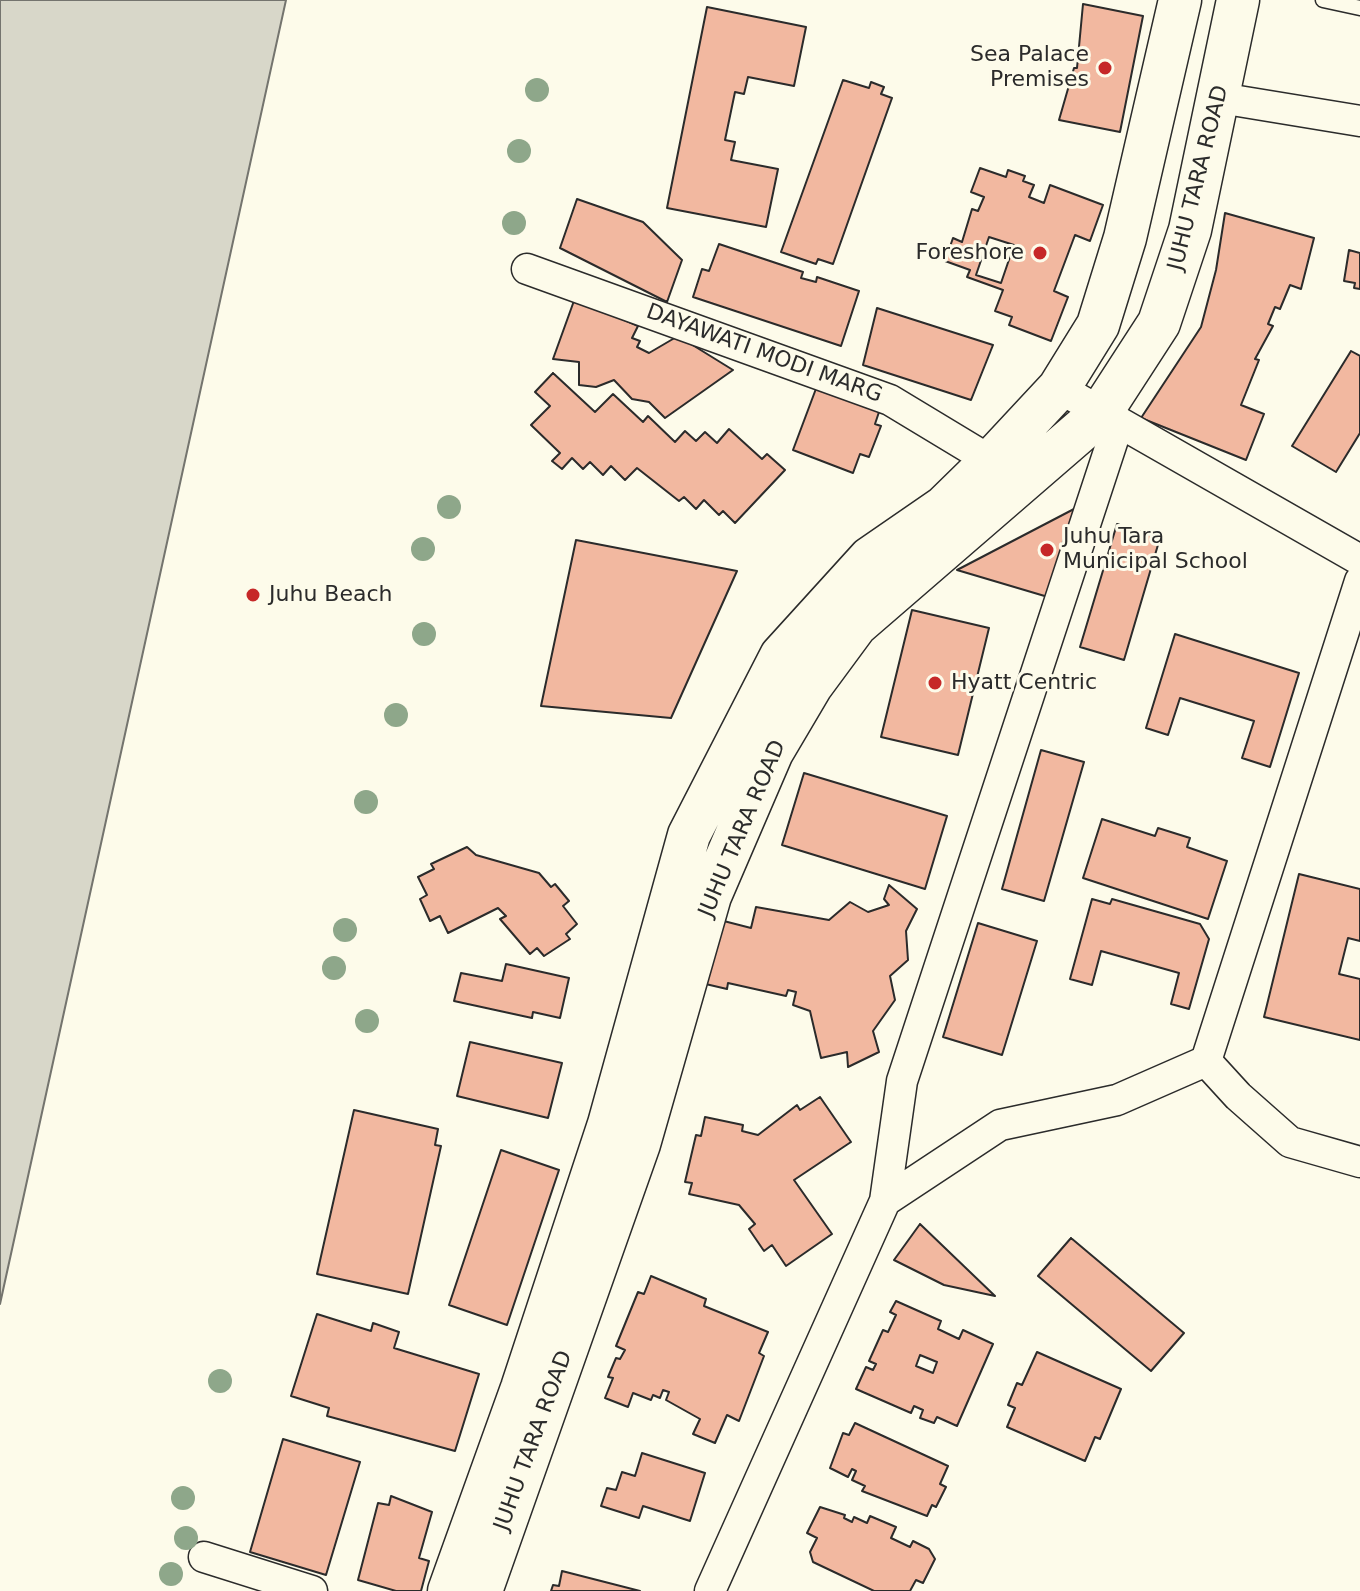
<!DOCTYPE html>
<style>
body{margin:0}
canvas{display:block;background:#fdfbea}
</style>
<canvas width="1360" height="1591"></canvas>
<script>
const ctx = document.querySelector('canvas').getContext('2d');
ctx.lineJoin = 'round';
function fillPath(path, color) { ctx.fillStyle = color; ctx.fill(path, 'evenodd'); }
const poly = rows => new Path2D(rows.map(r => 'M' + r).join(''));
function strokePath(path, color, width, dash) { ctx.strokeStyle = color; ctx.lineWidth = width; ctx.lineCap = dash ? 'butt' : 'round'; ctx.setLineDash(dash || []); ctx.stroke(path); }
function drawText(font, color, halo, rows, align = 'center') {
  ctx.font = font + ' "DejaVu Sans",sans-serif'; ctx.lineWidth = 6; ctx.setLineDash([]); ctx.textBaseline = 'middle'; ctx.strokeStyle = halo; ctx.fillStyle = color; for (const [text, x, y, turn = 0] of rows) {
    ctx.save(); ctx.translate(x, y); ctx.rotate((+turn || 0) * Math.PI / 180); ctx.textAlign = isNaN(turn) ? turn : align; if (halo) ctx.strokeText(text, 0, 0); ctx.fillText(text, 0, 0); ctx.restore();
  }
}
const water = poly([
 [0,0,286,0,0,1304,0,0]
]);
fillPath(water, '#d8d7c9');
strokePath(water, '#74746e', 2);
const building = poly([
 [1083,4,1143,16,1120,132,1059,120,1074,68,1077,68,1083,4],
 [707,7,806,27,794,86,748,77,744,94,735,92,725,140,735,142,731,160,778,169,766,227,667,208,707,7],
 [843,80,869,88,871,82,884,87,881,94,892,98,833,264,818,259,816,264,781,252,843,80],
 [980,168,1006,177,1008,170,1025,176,1023,181,1034,185,1029,197,1044,203,1050,185,1103,205,1090,241,1075,235,1054,291,1068,297,1051,341,1009,325,1012,317,995,311,1003,290,967,277,970,270,945,261,953,238,962,242,972,209,978,211,984,197,971,192,980,168],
 [989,237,1014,245,1001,283,976,275,989,237],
 [577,199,643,222,682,260,667,302,560,248,577,199],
 [1225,213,1314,238,1301,289,1290,285,1280,309,1275,307,1268,324,1273,326,1255,359,1259,360,1241,405,1264,414,1246,460,1141,418,1201,327,1216,270,1225,213],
 [719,244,803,272,801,278,816,282,817,277,859,291,841,346,693,297,702,269,709,271,719,244],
 [1349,250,1360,253,1360,289,1354,288,1355,283,1344,281,1349,250],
 [575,298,638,326,632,338,640,341,637,347,649,353,678,336,733,370,665,418,649,402,632,399,614,380,596,387,579,385,579,362,553,359,575,298],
 [877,308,993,345,971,400,863,365,877,308],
 [1351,351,1360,356,1360,433,1336,472,1292,446,1351,351],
 [553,373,595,412,613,394,643,422,648,416,675,442,685,431,696,441,705,432,717,443,729,429,762,459,767,454,785,470,735,523,723,511,719,515,704,500,696,509,684,497,679,501,637,468,625,480,611,466,603,475,590,462,583,469,572,458,562,469,552,461,560,453,531,425,550,406,535,392,553,373],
 [817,386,880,409,875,424,881,426,869,457,860,454,853,473,793,450,817,386],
 [1074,509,1048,597,957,570,1074,509],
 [1117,524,1160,538,1124,660,1080,647,1117,524],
 [576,540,737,571,671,718,541,706,576,540],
 [912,610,989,628,958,755,881,737,912,610],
 [1175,634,1299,673,1270,767,1242,758,1254,721,1180,698,1168,735,1146,728,1175,634],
 [1041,750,1084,762,1044,901,1002,889,1041,750],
 [804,773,947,816,925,889,782,845,804,773],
 [1102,819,1155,836,1158,828,1190,838,1187,847,1227,861,1208,919,1083,878,1102,819],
 [467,847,476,855,539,873,551,887,555,884,569,901,563,906,577,924,566,934,570,939,544,956,537,948,530,954,500,919,506,916,498,908,448,933,440,916,430,921,420,899,427,895,418,877,434,869,431,864,467,847],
 [1299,874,1360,889,1360,941,1348,938,1339,974,1360,979,1360,1040,1264,1017,1299,874],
 [889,885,917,909,906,931,908,960,890,976,895,1000,873,1031,879,1052,848,1067,847,1052,821,1058,810,1011,793,1005,796,992,788,990,786,996,728,983,727,989,697,982,712,918,751,928,756,907,829,920,850,902,868,912,889,905,884,899,889,885],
 [1092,899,1110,904,1112,899,1200,924,1209,939,1189,1009,1171,1004,1179,973,1101,951,1092,985,1070,979,1092,899],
 [978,923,1037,941,1002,1055,943,1037,978,923],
 [506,964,569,978,560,1018,533,1012,532,1018,454,1001,461,973,502,981,506,964],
 [470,1042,562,1063,548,1118,457,1096,470,1042],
 [820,1097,851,1142,794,1180,832,1234,786,1266,772,1245,764,1251,749,1229,755,1224,739,1205,689,1194,692,1183,685,1182,696,1135,701,1136,705,1117,743,1125,742,1131,758,1135,797,1105,800,1110,820,1097],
 [354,1110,438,1129,435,1145,441,1146,408,1294,317,1274,354,1110],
 [501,1150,559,1170,507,1325,449,1305,501,1150],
 [920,1224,995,1296,944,1285,894,1260,920,1224],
 [1071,1238,1184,1333,1151,1371,1038,1276,1071,1238],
 [651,1276,706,1299,704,1306,768,1332,759,1353,764,1356,739,1421,727,1415,715,1443,693,1434,700,1419,666,1400,669,1392,663,1390,660,1398,653,1395,651,1400,633,1393,628,1407,605,1398,613,1378,608,1377,616,1358,620,1359,625,1350,616,1346,638,1292,644,1294,651,1276],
 [896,1301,941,1321,938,1329,959,1339,963,1330,993,1344,957,1426,937,1417,934,1423,920,1418,923,1410,914,1406,911,1413,856,1389,866,1367,873,1370,876,1364,869,1361,883,1330,888,1332,896,1315,890,1312,896,1301],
 [920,1355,937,1362,933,1373,916,1366,920,1355],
 [317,1314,371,1331,373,1323,399,1332,394,1348,479,1374,455,1451,327,1416,329,1408,291,1396,317,1314],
 [1037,1352,1121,1389,1100,1439,1095,1437,1085,1461,1007,1427,1015,1408,1008,1405,1017,1383,1022,1385,1037,1352],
 [855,1423,948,1466,940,1484,946,1487,936,1507,932,1505,927,1516,862,1491,865,1486,852,1480,856,1471,852,1469,848,1477,830,1468,843,1433,849,1435,855,1423],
 [283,1439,360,1462,326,1575,250,1552,283,1439],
 [642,1453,705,1473,690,1521,643,1506,639,1518,601,1506,607,1488,616,1490,622,1472,635,1476,642,1453],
 [391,1496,432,1512,419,1558,429,1561,421,1591,396,1591,358,1580,378,1503,389,1505,391,1496],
 [820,1507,845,1515,844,1518,852,1522,854,1517,867,1523,870,1516,896,1527,891,1538,910,1547,913,1541,929,1549,935,1559,923,1583,916,1580,910,1591,874,1591,813,1562,810,1552,817,1538,807,1533,820,1507],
 [562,1571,640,1591,551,1591,553,1585,559,1586,562,1571]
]);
fillPath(building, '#f2b8a0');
strokePath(building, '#2b2b2b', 2);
const service = poly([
 [1323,0,1360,8]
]);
const minor = poly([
 [1220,98,1360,121],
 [527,269,890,400,991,461],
 [1059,388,1360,560],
 [1206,1061,1238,1096,1290,1142,1360,1162],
 [885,1201,902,1081,1118,424],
 [204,1557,312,1591],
 [710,1591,885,1201,1000,1125,1117,1100,1206,1061,1360,581]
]);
const secondary = poly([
 [449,1591,522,1388,609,1124,689,835,781,656,870,558,944,507,991,461,1059,388,1098,325,1125,238,1180,0],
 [481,1591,639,1144,710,896,772,752,811,686,856,625,1100,414,1159,323,1190,230,1238,0]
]);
strokePath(service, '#2b2b2b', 17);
strokePath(minor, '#2b2b2b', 33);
strokePath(secondary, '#2b2b2b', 45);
strokePath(service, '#fdfbea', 14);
strokePath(minor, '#fdfbea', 30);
strokePath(secondary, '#fdfbea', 42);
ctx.fillStyle = '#8ea78a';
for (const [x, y] of [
 [537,90],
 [519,151],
 [514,223],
 [449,507],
 [423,549],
 [424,634],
 [396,715],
 [366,802],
 [345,930],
 [334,968],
 [367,1021],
 [220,1381],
 [183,1498],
 [186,1538],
 [171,1574]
]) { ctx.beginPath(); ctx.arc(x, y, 12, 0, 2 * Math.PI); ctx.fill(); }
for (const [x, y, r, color] of [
 [1105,68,8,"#c62828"],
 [1040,253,8,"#c62828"],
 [1047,550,8,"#c62828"],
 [253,595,8,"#c62828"],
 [935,683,8,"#c62828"]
]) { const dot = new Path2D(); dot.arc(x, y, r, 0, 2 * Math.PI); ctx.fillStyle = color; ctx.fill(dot); strokePath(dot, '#fdfbea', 3); }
drawText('22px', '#2b2b2b', '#fdfbea', [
 ["Sea Palace",1089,55,"right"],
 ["Premises",1089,80,"right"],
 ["Foreshore",1024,253,"right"],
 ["Juhu Tara",1063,537],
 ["Municipal School",1063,562],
 ["Juhu Beach",269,595],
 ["Hyatt Centric",951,683]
], 'left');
drawText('22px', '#2b2b2b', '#fdfbea', [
 ["JUHU TARA ROAD",1199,178,-76],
 ["DAYAWATI MODI MARG",764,354,20],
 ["JUHU TARA ROAD",743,829,-67],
 ["JUHU TARA ROAD",534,1441,-70]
]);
</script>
